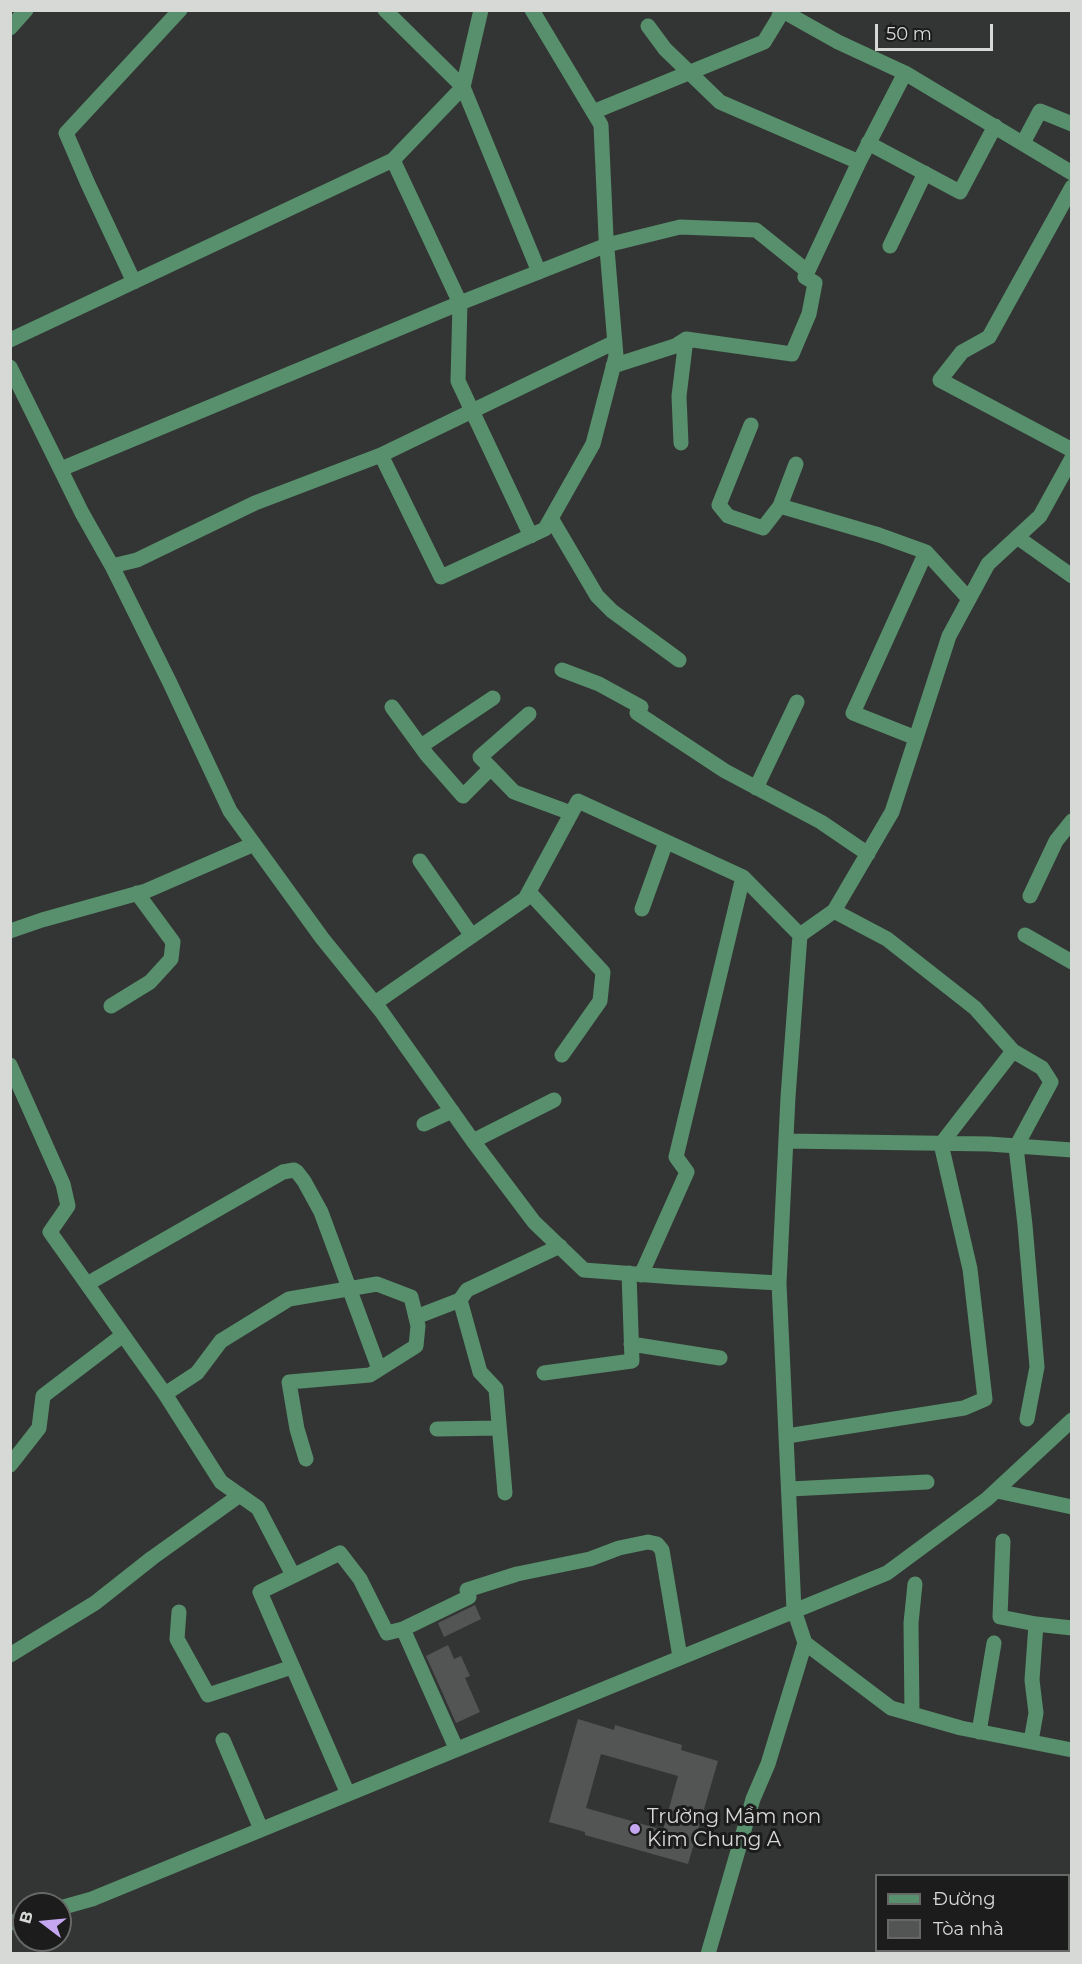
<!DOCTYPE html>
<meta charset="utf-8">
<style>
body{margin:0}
#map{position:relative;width:1082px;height:1964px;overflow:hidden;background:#323533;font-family:Montserrat,sans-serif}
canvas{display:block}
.frame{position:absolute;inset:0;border:12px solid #d7d9d7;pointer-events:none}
.legend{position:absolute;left:875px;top:1874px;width:195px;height:78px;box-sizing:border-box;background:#1b1c1b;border:2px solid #666866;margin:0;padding:8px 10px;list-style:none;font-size:18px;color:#d7d9d7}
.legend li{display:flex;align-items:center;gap:12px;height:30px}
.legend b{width:30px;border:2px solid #666866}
.north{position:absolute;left:12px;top:1892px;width:60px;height:60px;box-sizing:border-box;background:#1b1c1b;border:2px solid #666866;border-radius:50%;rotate:286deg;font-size:16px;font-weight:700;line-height:24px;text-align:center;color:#d7d9d7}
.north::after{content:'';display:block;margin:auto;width:21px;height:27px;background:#c5a6f0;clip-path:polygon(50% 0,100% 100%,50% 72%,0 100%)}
.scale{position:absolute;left:875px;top:24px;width:118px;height:27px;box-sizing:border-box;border:3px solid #d7d9d7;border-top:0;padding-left:8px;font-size:18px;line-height:21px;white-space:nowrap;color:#d7d9d7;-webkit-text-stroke:4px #1b1c1b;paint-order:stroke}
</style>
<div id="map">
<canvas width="1082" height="1964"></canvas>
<div class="frame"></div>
<ul class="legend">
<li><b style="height:8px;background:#588f6c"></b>Đường</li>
<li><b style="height:16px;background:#535554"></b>Tòa nhà</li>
</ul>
<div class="north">B</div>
<div class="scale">50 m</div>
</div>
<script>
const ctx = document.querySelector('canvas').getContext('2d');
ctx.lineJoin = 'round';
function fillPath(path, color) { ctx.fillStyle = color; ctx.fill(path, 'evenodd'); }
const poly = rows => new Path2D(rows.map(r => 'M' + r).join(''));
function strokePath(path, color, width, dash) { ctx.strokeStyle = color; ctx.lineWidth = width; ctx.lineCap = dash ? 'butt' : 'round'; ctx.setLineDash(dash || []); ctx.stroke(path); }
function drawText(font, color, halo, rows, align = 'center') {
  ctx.font = font + ' Montserrat,sans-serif'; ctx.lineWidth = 6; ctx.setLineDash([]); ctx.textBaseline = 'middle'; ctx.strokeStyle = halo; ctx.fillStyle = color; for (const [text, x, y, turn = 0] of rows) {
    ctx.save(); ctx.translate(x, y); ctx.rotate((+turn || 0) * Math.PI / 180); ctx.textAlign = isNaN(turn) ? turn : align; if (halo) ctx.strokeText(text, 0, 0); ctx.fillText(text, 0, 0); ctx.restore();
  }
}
fillPath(poly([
 [475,1605,481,1619,444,1637,438,1623],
 [448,1645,454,1659,461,1656,470,1676,465,1678,480,1712,456,1723,426,1656],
 [578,1719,614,1730,615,1725,682,1745,681,1750,718,1761,688,1864,585,1835,585,1832,549,1822],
 [601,1754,678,1776,663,1830,586,1808]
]), '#535554');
strokePath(poly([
 [481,10,463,87,539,272],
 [781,10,838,42,905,73,1072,173],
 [648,26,665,49,720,102,859,162],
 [10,28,26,10],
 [593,112,764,42,778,19,781,11],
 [868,143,960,192,995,126],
 [1023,143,1040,111,1072,124],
 [1072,187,989,337,962,352,940,380,1072,450],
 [890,246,925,173],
 [134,282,88,184,66,133,180,10],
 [10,340,393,160],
 [613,366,675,346,686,339,792,354,809,314,815,283,805,277,859,162,905,73],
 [10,367,82,513,112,566,170,683,230,811,322,938,381,1011,473,1141,534,1222,584,1270,674,1277,779,1283],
 [751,425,719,505,728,516,763,528,780,506,879,535,926,552,969,599],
 [681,443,679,396,686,339],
 [381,455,441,577,545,529,593,444,616,356,606,237,601,125,532,10],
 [61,469,460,303,393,160,463,87,385,10],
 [780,506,796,464],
 [551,518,597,596,612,611,679,660],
 [531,536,458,381,460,303,607,245,680,227,756,230,807,271],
 [1017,537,1072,576],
 [112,566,137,560,255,503,381,455,615,342],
 [562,670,599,684,641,707],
 [392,707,427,755,463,796,491,768],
 [637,713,725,771,821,822,868,854],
 [529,714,480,757,514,792,571,813],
 [916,738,853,713,926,552],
 [421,746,493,698],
 [756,788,797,702],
 [420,861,472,936],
 [529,892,603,972,600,1001,562,1055],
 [1030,896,1056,841,1072,821],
 [642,909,666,842],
 [834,911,887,939,975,1008,1013,1051],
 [10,931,42,920,146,891,254,844],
 [1025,935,1072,962],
 [375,1003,525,899,578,801,743,877,800,935,834,911,892,812,949,636,988,564,1040,516,1072,458],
 [111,1006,150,982,171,959,173,942,137,893],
 [10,1065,63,1184,68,1206,50,1232,165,1394,221,1482,258,1508,293,1575],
 [424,1124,452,1111],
 [473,1141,554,1100],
 [786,1141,989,1144,1072,1150],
 [641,1275,687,1172,676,1157,743,877],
 [87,1284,283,1172,294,1170,297,1172,304,1181,321,1212,379,1369],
 [460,1300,480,1372,496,1389,505,1493],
 [416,1317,460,1300,467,1290,560,1246],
 [631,1344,720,1358],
 [544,1373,632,1361,629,1273],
 [165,1394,197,1373,221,1341,289,1299,377,1284,411,1297,418,1326,416,1346,370,1375,289,1382,297,1429,306,1459],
 [437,1429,499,1428],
 [787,1436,964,1408,985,1399,970,1269,941,1144,1013,1051,1042,1068,1051,1082,1016,1147,1025,1225,1037,1367,1027,1419],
 [10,1465,39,1428,43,1396,123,1335],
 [790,1489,927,1482],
 [997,1491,1072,1507],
 [1003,1541,1000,1617,1036,1624,1072,1628],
 [179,1612,177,1639,208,1695,292,1667],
 [403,1629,456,1748],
 [805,1643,891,1708,961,1728,1072,1750],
 [10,1655,95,1603,152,1558,240,1495],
 [912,1714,911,1623,915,1584],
 [979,1732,994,1643],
 [223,1740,261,1829],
 [1031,1741,1036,1713,1032,1680,1036,1624],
 [348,1794,260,1592,340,1553,360,1579,387,1633,403,1629,469,1597,467,1590,517,1574,590,1559,619,1548,648,1542,657,1544,662,1550,680,1657],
 [60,1908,92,1899,887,1573,987,1499,1072,1420],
 [10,1923,24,1919],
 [1068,1947,1072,1948],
 [708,1954,753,1799,768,1764,805,1643,794,1610,779,1283,788,1097,800,935],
 [906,1954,908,1950]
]), '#588f6c', 15);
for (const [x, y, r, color] of [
 [635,1829,6,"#c5a6f0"]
]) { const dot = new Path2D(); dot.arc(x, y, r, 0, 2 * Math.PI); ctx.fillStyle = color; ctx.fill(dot); strokePath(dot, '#1b1c1b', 2); }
drawText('20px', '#d7d9d7', '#1b1c1b', [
 ["Trường Mầm non",647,1817],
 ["Kim Chung A",647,1840]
], 'left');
</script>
